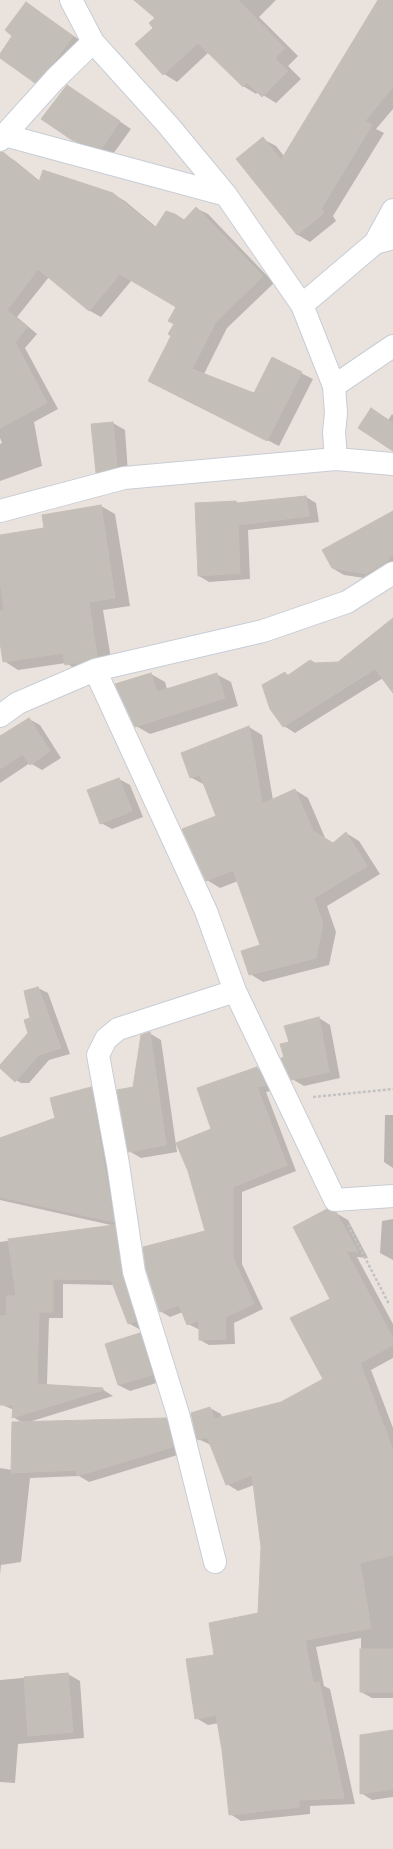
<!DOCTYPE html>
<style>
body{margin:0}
canvas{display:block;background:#eae3dd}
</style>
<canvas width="393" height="1849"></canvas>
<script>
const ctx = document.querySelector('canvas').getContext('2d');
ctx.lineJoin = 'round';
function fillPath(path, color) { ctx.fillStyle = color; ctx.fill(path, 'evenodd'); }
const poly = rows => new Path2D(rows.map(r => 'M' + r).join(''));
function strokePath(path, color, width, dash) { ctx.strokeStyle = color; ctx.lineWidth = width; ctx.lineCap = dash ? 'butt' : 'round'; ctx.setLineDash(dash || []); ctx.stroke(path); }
fillPath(poly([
 [136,0,276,0,259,17,298,56,288,66,301,79,276,103,258,92,256,94,243,86,209,52,177,82,164,74,137,44,154,28,156,18],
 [379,0,393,0,393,109,376,129,384,133,333,216,336,221,310,242,298,235,237,159,263,139,276,146,284,156],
 [26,3,84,43,47,88,0,57,14,36],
 [78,93,131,129,113,154,84,146,72,140],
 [0,153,14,160,41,182,113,194,125,201,156,227,185,221,196,208,208,214,274,283,227,328,204,374,255,394,301,373,313,379,279,446,161,387,172,335,177,307,132,280,101,317,90,311,49,277,17,317,37,334,25,348,58,409,34,422,42,466,0,481,0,444,2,443,0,438],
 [392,414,393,415,393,445,378,436],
 [113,423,125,430,128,473,108,479,97,472,92,425],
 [306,497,316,503,319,522,248,530,250,579,209,582,199,576,236,502,240,504],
 [101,506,115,514,130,606,103,610,112,665,80,672,66,663,18,670,4,661,0,634,0,536,45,529],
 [393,515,393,571,378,580,344,575,332,568],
 [393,620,393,691,383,678,295,733,284,726,285,673,290,676,338,663],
 [151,674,165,682,167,689,216,674,231,682,238,706,150,734,136,726],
 [29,719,40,725,61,758,42,770,30,763,0,783,0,738],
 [249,727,262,735,273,800,295,790,308,798,326,840,333,844,346,833,359,841,380,874,327,906,336,932,329,965,263,982,250,974,262,945,238,881,220,888,207,880,217,817,205,785,190,777],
 [119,779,130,785,143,817,112,829,101,823],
 [38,988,48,993,70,1054,49,1060,29,1083,21,1083,11,1077,0,1067,30,1033],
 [319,1018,330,1025,340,1078,304,1086,292,1079,290,1043],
 [149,1033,161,1040,177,1152,141,1158,129,1151,134,1088],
 [257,1068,267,1073,275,1090,266,1092,296,1171,242,1192,242,1264,263,1309,234,1323,235,1344,209,1345,200,1340,200,1329,198,1329,188,1324,183,1312,170,1317,160,1311,207,1232,212,1130],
 [91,1089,102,1095,124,1228,0,1200,0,1140,74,1135],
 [385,1115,393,1115,393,1168,384,1162],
 [336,1213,348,1220,368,1258,357,1257,393,1324,393,1358,371,1370,393,1428,393,1698,372,1698,361,1692,361,1638,316,1647,324,1686,330,1689,355,1804,310,1806,310,1814,241,1821,230,1814,219,1723,208,1725,196,1718,215,1656,259,1614,262,1547,254,1485,238,1491,227,1484,211,1445,198,1439,210,1408,221,1414,222,1418,282,1403,325,1380,332,1299],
 [393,1219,393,1260,380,1253,382,1221],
 [114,1226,125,1232,146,1327,139,1329,128,1323,114,1285,63,1284,63,1318,49,1318,47,1385,102,1389,113,1396,29,1422,166,1419,177,1426,184,1453,89,1482,79,1476,30,1478,21,1562,1,1565,0,1575,0,1468,12,1470,23,1423,13,1417,14,1410,0,1404,0,1242],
 [140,1334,151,1341,163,1381,130,1391,118,1385],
 [68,1674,80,1681,84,1738,18,1744,15,1783,0,1782,0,1680],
 [393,1731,393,1797,372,1800,361,1793]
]), '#0003');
const building = poly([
 [134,0,238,0,285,48,275,58,288,71,262,97,247,82,243,87,198,43,163,75,135,44,153,28,149,23,155,18,134,0],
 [378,0,393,0,393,87,365,121,372,125,321,209,324,213,297,235,236,159,263,137,281,160,378,0],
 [26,2,73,36,53,64,35,83,0,58,0,54,12,36,5,30,26,2],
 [67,85,120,121,102,148,72,140,41,119,67,85],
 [0,152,3,152,39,182,43,170,113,193,155,228,166,211,175,214,184,220,196,207,263,276,216,322,192,369,254,393,272,357,302,372,267,441,148,381,171,336,168,334,174,324,168,321,176,307,120,274,89,311,38,269,7,310,27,327,15,342,47,403,0,428,0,152],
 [371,408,393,423,393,451,358,428,371,408],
 [113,422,117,467,96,473,91,424,113,422],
 [306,496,309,516,238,525,240,573,198,576,195,503,236,501,237,503,306,496],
 [101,505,115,598,89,602,97,657,82,662,65,665,63,653,3,662,0,642,0,611,4,610,0,580,0,535,44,528,42,515,101,505],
 [393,511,393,553,387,561,366,574,332,568,322,550,393,511],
 [393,618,393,693,375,669,283,727,270,709,262,685,285,672,287,676,310,660,315,663,338,662,393,618],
 [151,673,157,692,217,673,225,698,135,727,115,684,151,673],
 [29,718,50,751,30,765,23,754,0,769,0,736,29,718],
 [249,726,262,804,295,789,313,831,333,843,346,832,367,866,314,898,323,924,316,958,249,975,241,951,260,945,233,870,206,881,182,829,216,816,200,775,190,778,181,753,249,726],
 [119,778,132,811,100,824,87,790,119,778],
 [38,987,61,1048,39,1055,15,1082,0,1068,0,1065,28,1033,24,1020,30,1018,24,991,38,987],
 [319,1017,329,1072,291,1080,281,1058,284,1057,280,1044,289,1042,284,1026,319,1017],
 [150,1032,166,1145,128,1152,117,1090,133,1087,141,1035,150,1032],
 [257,1067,266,1085,257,1087,287,1165,233,1187,233,1258,254,1304,225,1317,226,1339,199,1340,199,1320,187,1325,179,1305,160,1312,146,1269,143,1247,205,1231,188,1171,176,1143,211,1129,197,1088,257,1067],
 [91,1087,114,1222,0,1197,0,1138,55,1118,50,1098,91,1087],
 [327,1209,336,1212,358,1252,346,1251,393,1338,393,1345,360,1363,393,1450,393,1555,360,1563,371,1628,305,1640,313,1683,319,1682,344,1798,299,1800,299,1807,229,1815,222,1750,216,1715,195,1719,186,1659,214,1655,209,1623,258,1613,261,1547,252,1475,226,1485,207,1437,197,1440,191,1413,210,1407,214,1419,281,1402,323,1379,290,1318,330,1299,293,1227,327,1209],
 [114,1225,122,1274,136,1321,128,1324,111,1280,53,1279,53,1312,39,1312,37,1384,103,1388,103,1390,12,1418,13,1405,0,1405,0,1316,6,1316,7,1296,16,1296,8,1239,114,1225],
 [140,1333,152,1375,118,1385,105,1344,140,1333],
 [166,1418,173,1447,77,1476,77,1470,11,1473,12,1422,166,1418],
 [360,1649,393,1649,393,1692,360,1692,360,1649],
 [68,1673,73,1732,28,1736,24,1677,68,1673],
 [393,1730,393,1789,360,1794,360,1735,393,1730]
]);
fillPath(building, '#c3beb8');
strokePath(building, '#c5bfb7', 1);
const street = poly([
 [71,0,93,42,168,125,226,195,302,305,334,386,336,413,334,432,336,459],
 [4,135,226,195],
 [0,140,55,79,93,42],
 [375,243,393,210],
 [302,305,375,243,393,238],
 [334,386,393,346],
 [0,511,124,478,336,459,393,464],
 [95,670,206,911,235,991,335,1200,393,1196],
 [0,716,18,703,95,670,263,631,347,602,393,573],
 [215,1562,178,1414,134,1272,118,1164,98,1055,106,1039,118,1029,235,991]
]);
strokePath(street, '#c8cdd6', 24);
strokePath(poly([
 [313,1097,393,1089],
 [348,1225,389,1304]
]), '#c3c3c3', 2.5, [3, 2]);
strokePath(street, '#fff', 22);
</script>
